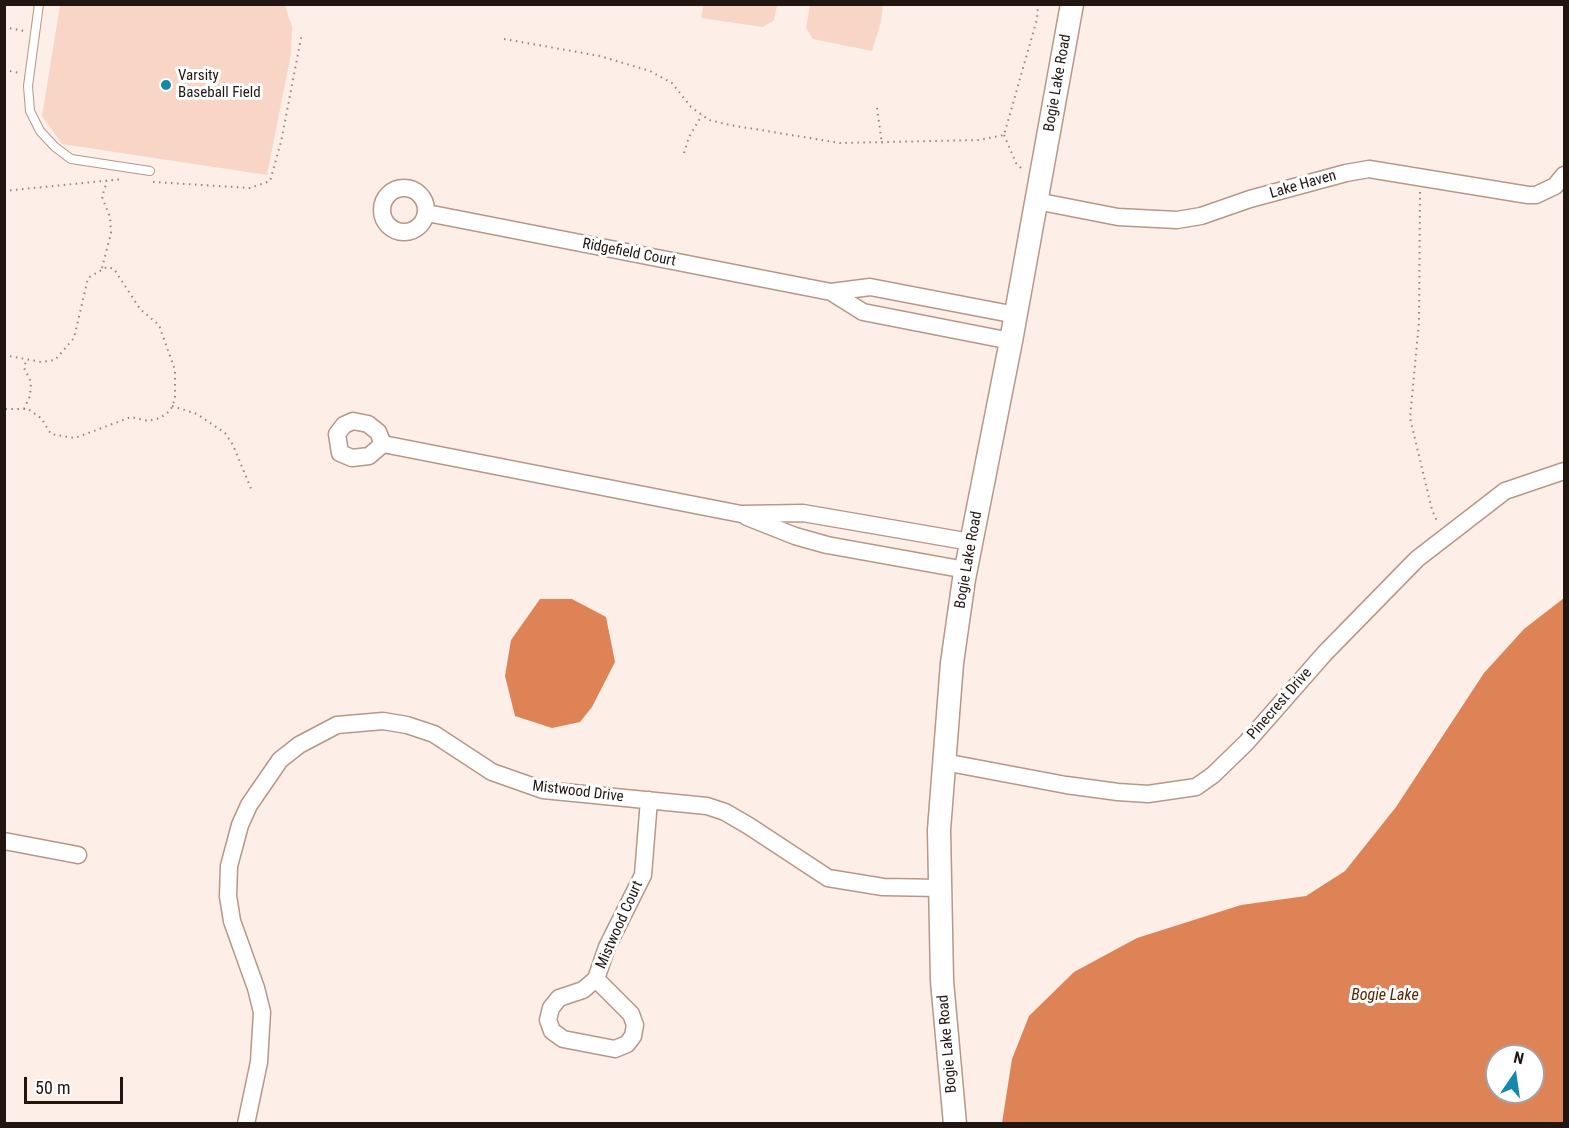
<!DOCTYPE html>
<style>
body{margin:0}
#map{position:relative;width:1569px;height:1128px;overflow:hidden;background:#fdefe8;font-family:"Roboto Condensed",sans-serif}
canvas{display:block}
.frame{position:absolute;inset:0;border:6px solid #221611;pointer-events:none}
.north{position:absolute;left:1485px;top:1044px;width:60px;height:60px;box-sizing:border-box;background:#fff;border:2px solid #a7a2a0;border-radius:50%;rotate:13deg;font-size:16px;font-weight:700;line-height:24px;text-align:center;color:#221611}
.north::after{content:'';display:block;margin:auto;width:21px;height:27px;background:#1488ad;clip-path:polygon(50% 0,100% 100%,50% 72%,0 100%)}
.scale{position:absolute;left:24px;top:1077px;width:99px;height:27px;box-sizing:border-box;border:3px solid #221611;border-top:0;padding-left:8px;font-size:18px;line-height:21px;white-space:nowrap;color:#221611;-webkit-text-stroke:4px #fff;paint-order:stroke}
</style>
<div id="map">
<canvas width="1569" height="1128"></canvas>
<div class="frame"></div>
<div class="north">N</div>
<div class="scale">50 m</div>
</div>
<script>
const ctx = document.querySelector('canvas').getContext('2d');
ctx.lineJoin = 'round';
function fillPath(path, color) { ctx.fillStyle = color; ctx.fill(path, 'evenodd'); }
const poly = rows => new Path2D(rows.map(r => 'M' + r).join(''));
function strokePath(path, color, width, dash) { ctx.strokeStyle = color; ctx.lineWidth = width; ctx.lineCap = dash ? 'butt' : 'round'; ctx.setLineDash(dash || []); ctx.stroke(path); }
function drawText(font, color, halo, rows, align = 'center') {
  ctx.font = font + ' "Roboto Condensed",sans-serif'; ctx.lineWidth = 6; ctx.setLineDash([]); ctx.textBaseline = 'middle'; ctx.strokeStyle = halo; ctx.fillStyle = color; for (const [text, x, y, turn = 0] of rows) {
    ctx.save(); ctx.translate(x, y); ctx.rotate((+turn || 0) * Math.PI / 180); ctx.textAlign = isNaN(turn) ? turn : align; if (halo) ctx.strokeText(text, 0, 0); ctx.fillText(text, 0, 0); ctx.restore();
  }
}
fillPath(poly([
 [704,4,777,4,777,5,774,20,763,27,701,18],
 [60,5,285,5,292,27,291,54,267,175,62,144,42,116],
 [883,5,881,22,872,51,813,39,806,28,810,5]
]), '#f8d5c5');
fillPath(poly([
 [1564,598,1564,1123,1002,1123,1012,1059,1029,1016,1074,972,1137,938,1241,905,1306,896,1345,871,1396,807,1484,673,1524,629],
 [1497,1056,1533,1056,1533,1092,1497,1092],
 [540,599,572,599,606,617,615,662,592,707,580,722,552,728,515,716,505,676,511,640]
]), '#dd8356');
const service = poly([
 [39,4,28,86,30,111,40,131,55,147,71,159,150,171]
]);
const minor = poly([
 '382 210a22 22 0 1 1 44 0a22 22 0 1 1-44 0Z',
 [1036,201,1118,217,1177,220,1201,216,1250,199,1346,173,1369,169,1528,195,1536,195,1555,186,1564,175],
 [427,213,831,292,870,287,1016,315],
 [831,292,863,312,1011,341],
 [383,444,369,456,352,458,340,453,337,434,344,425,353,421,368,424,378,432,383,444,741,514,803,513,971,542],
 [747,517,795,536,827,545,966,570],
 [944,762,1066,785,1118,792,1148,794,1196,787,1213,775,1246,743,1325,653,1417,559,1505,491,1564,471],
 [4,841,78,855],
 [596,979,631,1014,635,1025,633,1036,627,1044,615,1049,563,1039,552,1031,548,1020,551,1008,559,998,583,990,596,979,607,947,643,875,649,800],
 [246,1124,259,1062,262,1012,256,988,232,921,228,896,229,866,240,825,249,805,280,760,299,745,337,725,383,721,407,725,434,734,492,772,543,790,707,806,725,812,749,826,828,878,883,887,941,888]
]);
const secondary = poly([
 [955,1124,942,981,939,830,952,663,964,579,1011,341,1072,4]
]);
strokePath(service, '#b79787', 10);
strokePath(minor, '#b79787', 19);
strokePath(secondary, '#b79787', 25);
strokePath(poly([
 [4,27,24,31],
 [504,39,600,56,650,71,672,83,691,107,709,120,730,125,840,143,979,140,1004,135,1037,19,1038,4],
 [4,70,20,73],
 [877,108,882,144],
 [1004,135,1016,163,1024,171],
 [684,153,689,137,702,115],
 [153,182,250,188,270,181,281,142,302,33],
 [4,191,123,179],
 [1420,192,1419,322,1410,418,1432,510,1438,523],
 [102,268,111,233,110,217,102,197,107,181],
 [4,355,41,362,55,360,74,338,88,278,107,267,114,269,140,309,159,325,175,370,175,399,170,411,160,418,148,421,131,417,75,438,51,434,41,418,28,409,4,409],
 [172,406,197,414,225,433,233,445,252,491],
 [24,409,30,396,31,382,24,368,26,361]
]), '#92857f', 2, [1.5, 4.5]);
strokePath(service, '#fff', 8);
strokePath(minor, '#fff', 16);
strokePath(secondary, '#fff', 22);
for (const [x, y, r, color] of [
 [166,85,6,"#1488ad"]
]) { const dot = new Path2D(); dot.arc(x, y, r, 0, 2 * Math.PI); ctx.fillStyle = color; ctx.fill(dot); strokePath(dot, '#fff', 2); }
drawText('15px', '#221611', '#fff', [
 ["Varsity",178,76],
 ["Baseball Field",178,93]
], 'left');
drawText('15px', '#221611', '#fff', [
 ["Bogie Lake Road",1058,83,-80],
 ["Lake Haven",1303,185,-16],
 ["Ridgefield Court",629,253,11],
 ["Bogie Lake Road",969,560,-80],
 ["Pinecrest Drive",1280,704,-49],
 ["Mistwood Drive",578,792,7],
 ["Mistwood Court",620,925,-66],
 ["Bogie Lake Road",948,1044,-95]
]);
drawText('italic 16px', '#5c2300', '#fff', [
 ["Bogie Lake",1385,996]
]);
</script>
